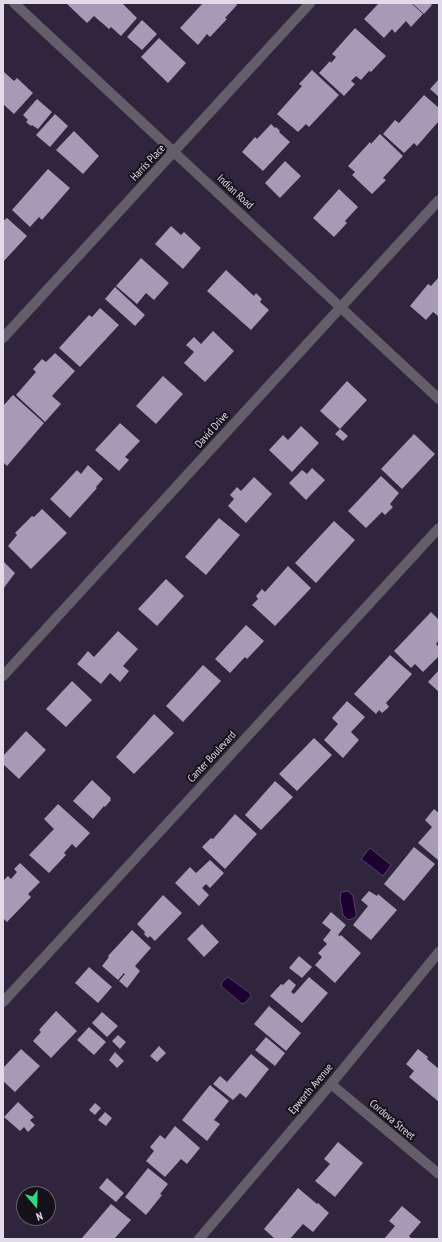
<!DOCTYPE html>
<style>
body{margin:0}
#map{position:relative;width:442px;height:1242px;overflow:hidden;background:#2f253c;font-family:"PT Sans Narrow",sans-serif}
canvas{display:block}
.frame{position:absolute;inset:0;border:4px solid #e0dae9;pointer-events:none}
.north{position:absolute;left:16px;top:1186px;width:40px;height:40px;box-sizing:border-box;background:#15111b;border:1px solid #66616d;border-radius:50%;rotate:161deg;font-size:11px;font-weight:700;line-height:16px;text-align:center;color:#e0dae9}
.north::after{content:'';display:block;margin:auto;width:14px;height:18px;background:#31d882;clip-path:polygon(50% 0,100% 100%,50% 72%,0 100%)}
</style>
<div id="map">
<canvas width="442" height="1242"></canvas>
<div class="frame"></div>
<div class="north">N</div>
</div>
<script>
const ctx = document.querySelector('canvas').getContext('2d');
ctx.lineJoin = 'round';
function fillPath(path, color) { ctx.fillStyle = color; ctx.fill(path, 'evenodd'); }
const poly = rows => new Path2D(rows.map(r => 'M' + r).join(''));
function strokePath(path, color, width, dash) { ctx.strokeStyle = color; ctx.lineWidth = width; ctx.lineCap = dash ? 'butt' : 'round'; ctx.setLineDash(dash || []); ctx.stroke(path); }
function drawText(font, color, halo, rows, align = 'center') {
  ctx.font = font + ' "PT Sans Narrow",sans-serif'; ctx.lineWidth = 4; ctx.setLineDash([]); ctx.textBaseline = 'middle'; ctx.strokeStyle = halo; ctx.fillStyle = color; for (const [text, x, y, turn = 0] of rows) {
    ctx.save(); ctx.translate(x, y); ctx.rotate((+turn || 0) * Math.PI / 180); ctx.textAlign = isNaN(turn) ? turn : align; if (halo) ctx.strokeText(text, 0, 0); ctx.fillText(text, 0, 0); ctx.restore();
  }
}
const water = poly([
 [370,848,391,865,383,876,361,859,370,848],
 [348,891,353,896,356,913,356,917,348,920,343,915,340,899,341,892,348,891],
 [228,977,250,993,251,996,245,1003,242,1004,221,986,222,982,228,977]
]);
fillPath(water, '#1c0131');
strokePath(water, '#574268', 1);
fillPath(poly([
 [66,3,122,3,137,18,121,36,111,27,109,29,94,16,87,23],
 [203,3,236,3,237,5,225,18,227,19,210,37,207,34,198,45,180,28],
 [379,3,411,3,423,14,411,27,406,21,395,33,392,29,384,38,364,19],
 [412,3,430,3,432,5,424,14],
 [142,20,157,34,142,50,127,37],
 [355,28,386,56,371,72,369,71,361,80,356,76,351,81,355,84,344,96,319,73,330,61,331,63,336,57,332,54],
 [159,38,186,63,168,83,141,57],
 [312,70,339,95,309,127,306,124,298,132,277,114,302,86,299,84],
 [4,72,14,81,17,78,33,93,14,114,3,104,3,74],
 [439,79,439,97,430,89],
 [424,95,439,108,439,121,417,146,414,143,404,153,383,134,395,120,399,123],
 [37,99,52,112,38,129,32,125,31,126,26,122,28,120,23,115],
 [55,114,68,126,50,147,36,135],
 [271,124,275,128,276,127,280,131,279,132,290,142,263,171,242,152,255,137,257,139],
 [74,131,99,156,83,174,56,150],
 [380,134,403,156,383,178,386,180,372,194,352,175,355,172,348,166,370,142,371,144],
 [285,161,301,176,280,198,265,183],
 [48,169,70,188,42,220,39,217,30,227,12,210],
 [339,189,358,207,345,221,347,223,334,237,313,218],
 [7,218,27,236,3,262,3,221],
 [171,226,181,235,184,232,201,248,183,269,155,244],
 [141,258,169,283,154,300,146,293,137,304,116,286],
 [226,270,254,296,256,293,262,299,260,302,269,310,251,330,207,291],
 [439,277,439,315,438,316,433,312,426,320,410,306,428,284,431,286],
 [115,287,145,315,135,326,105,299],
 [100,308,119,325,80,367,59,348,89,315,92,317],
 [213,331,234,351,205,382,184,363,194,352,186,345,194,337,201,344],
 [55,353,75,371,52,396,61,404,45,422,16,395,36,372,33,369,42,359,46,362],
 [163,376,183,394,156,424,136,406],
 [347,381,367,400,340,429,348,436,343,441,335,434,340,429,320,411],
 [13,395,44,423,7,466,3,462,3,406],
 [120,423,140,441,125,457,129,460,119,471,95,450],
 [301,426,319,443,292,472,269,450,283,435,288,440],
 [414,434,435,454,402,489,381,469],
 [88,465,103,479,96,487,97,488,70,518,50,499,77,470,81,474],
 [312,468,325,480,306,500,289,483,302,470,307,474],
 [381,476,399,493,390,504,393,507,385,515,382,512,366,528,348,511],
 [254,477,272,494,246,523,228,506,234,499,230,495,237,487,241,491],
 [42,509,67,533,31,569,8,546,17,535,15,533,32,516,34,517],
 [219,518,240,535,206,575,185,557],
 [334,521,355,540,316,583,295,563],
 [3,561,15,573,3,589],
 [288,566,311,588,275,626,252,605,258,599,256,596,262,589,265,592],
 [166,579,184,596,157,626,138,609],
 [431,612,439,620,439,640,436,644,439,647,439,656,423,672,415,664,411,668,394,651],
 [246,625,264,641,247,659,245,657,230,673,215,659],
 [118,631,138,649,123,666,129,671,120,682,110,673,101,684,77,664,88,651,94,657],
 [390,655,412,674,386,703,389,707,382,713,379,710,376,714,354,694],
 [203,665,221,681,183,722,166,706],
 [439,670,439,692,428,682],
 [72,681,92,700,66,727,46,709],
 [347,701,365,717,351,732,359,740,343,758,324,740,338,724,332,718],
 [154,714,174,733,134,774,116,757],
 [26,731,46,750,19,779,3,764,3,756],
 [314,738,332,755,297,791,279,774],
 [92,780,111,798,110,799,111,800,105,807,104,806,93,819,73,801],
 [275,781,293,797,261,830,245,815],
 [58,804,90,833,76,848,72,844,64,853,66,855,49,873,29,855,54,829,44,819],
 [434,809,439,813,439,859,438,860,418,843,432,827,425,820],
 [235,814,257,834,225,869,202,847,211,838,213,839],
 [414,847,435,864,404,901,384,884],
 [210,860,224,873,210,888,206,884,202,888,209,895,199,906,175,883,190,867,196,873],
 [20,863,40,882,28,894,31,897,7,922,3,918,3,881,8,876,11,879,17,872,14,869],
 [369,891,377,896,378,894,397,910,371,940,353,925,368,906,361,900],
 [163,895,182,913,155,941,150,936,148,938,144,934,145,932,137,924],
 [331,912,346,925,338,935,340,936,341,935,361,953,335,983,315,965,322,957,318,953,327,944,323,940,331,930,322,923],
 [202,924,219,942,204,957,187,939],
 [132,930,151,948,135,966,140,971,127,988,119,981,125,974,124,973,118,980,102,966,109,957,108,956],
 [299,956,312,967,302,978,289,968],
 [89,967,112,987,98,1003,75,983],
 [309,977,328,993,302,1023,270,996,281,984,283,985,289,979,296,985,291,992,294,994],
 [269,1006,301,1033,286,1051,254,1024],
 [56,1011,77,1031,51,1058,33,1041,41,1032,39,1030],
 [102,1012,118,1026,107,1037,92,1023],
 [89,1027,106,1042,94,1055,77,1040],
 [118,1035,126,1042,120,1049,112,1041],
 [266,1037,285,1053,275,1066,255,1050],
 [159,1046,166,1053,157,1062,150,1056],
 [21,1049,40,1066,15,1092,3,1081,3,1068],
 [418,1049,428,1057,427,1059,439,1069,439,1102,409,1077,414,1071,406,1064],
 [115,1052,124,1061,117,1068,109,1060],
 [251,1054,269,1069,246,1098,240,1093,233,1100,213,1084,220,1076,227,1082],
 [210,1085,229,1101,214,1120,220,1124,207,1141,182,1120],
 [18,1102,34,1117,30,1120,35,1125,28,1132,24,1127,20,1131,4,1117],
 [95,1103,101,1108,95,1115,89,1110],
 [105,1112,112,1118,106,1126,98,1120],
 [175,1126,200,1148,187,1164,181,1159,165,1177,146,1161,154,1151,150,1147,160,1135,165,1139],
 [338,1142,363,1163,335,1197,315,1181,330,1164,324,1159],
 [148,1168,168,1184,160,1194,162,1195,146,1215,125,1197],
 [107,1178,124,1193,116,1202,99,1188],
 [298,1188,317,1204,318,1203,329,1213,313,1232,303,1224,290,1239,275,1239,264,1229],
 [111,1204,131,1220,115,1238,116,1239,83,1239,82,1238],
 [402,1206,421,1222,409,1236,412,1239,384,1239,395,1226,389,1221]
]), '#a69ab6');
strokePath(poly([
 [14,3,439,399],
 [3,338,310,3],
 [3,676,439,200],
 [3,1002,439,528],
 [331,1084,439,1174],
 [199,1239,331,1084,439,952]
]), '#635e6a', 10);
drawText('11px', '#e0dae9', '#15111b', [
 ["Harris Place",148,163,-47],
 ["Indian Road",235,192,43],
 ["David Drive",212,430,-48],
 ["Canter Boulevard",212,757,-47],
 ["Epworth Avenue",311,1089,-50],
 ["Cordova Street",392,1120,40]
]);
</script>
